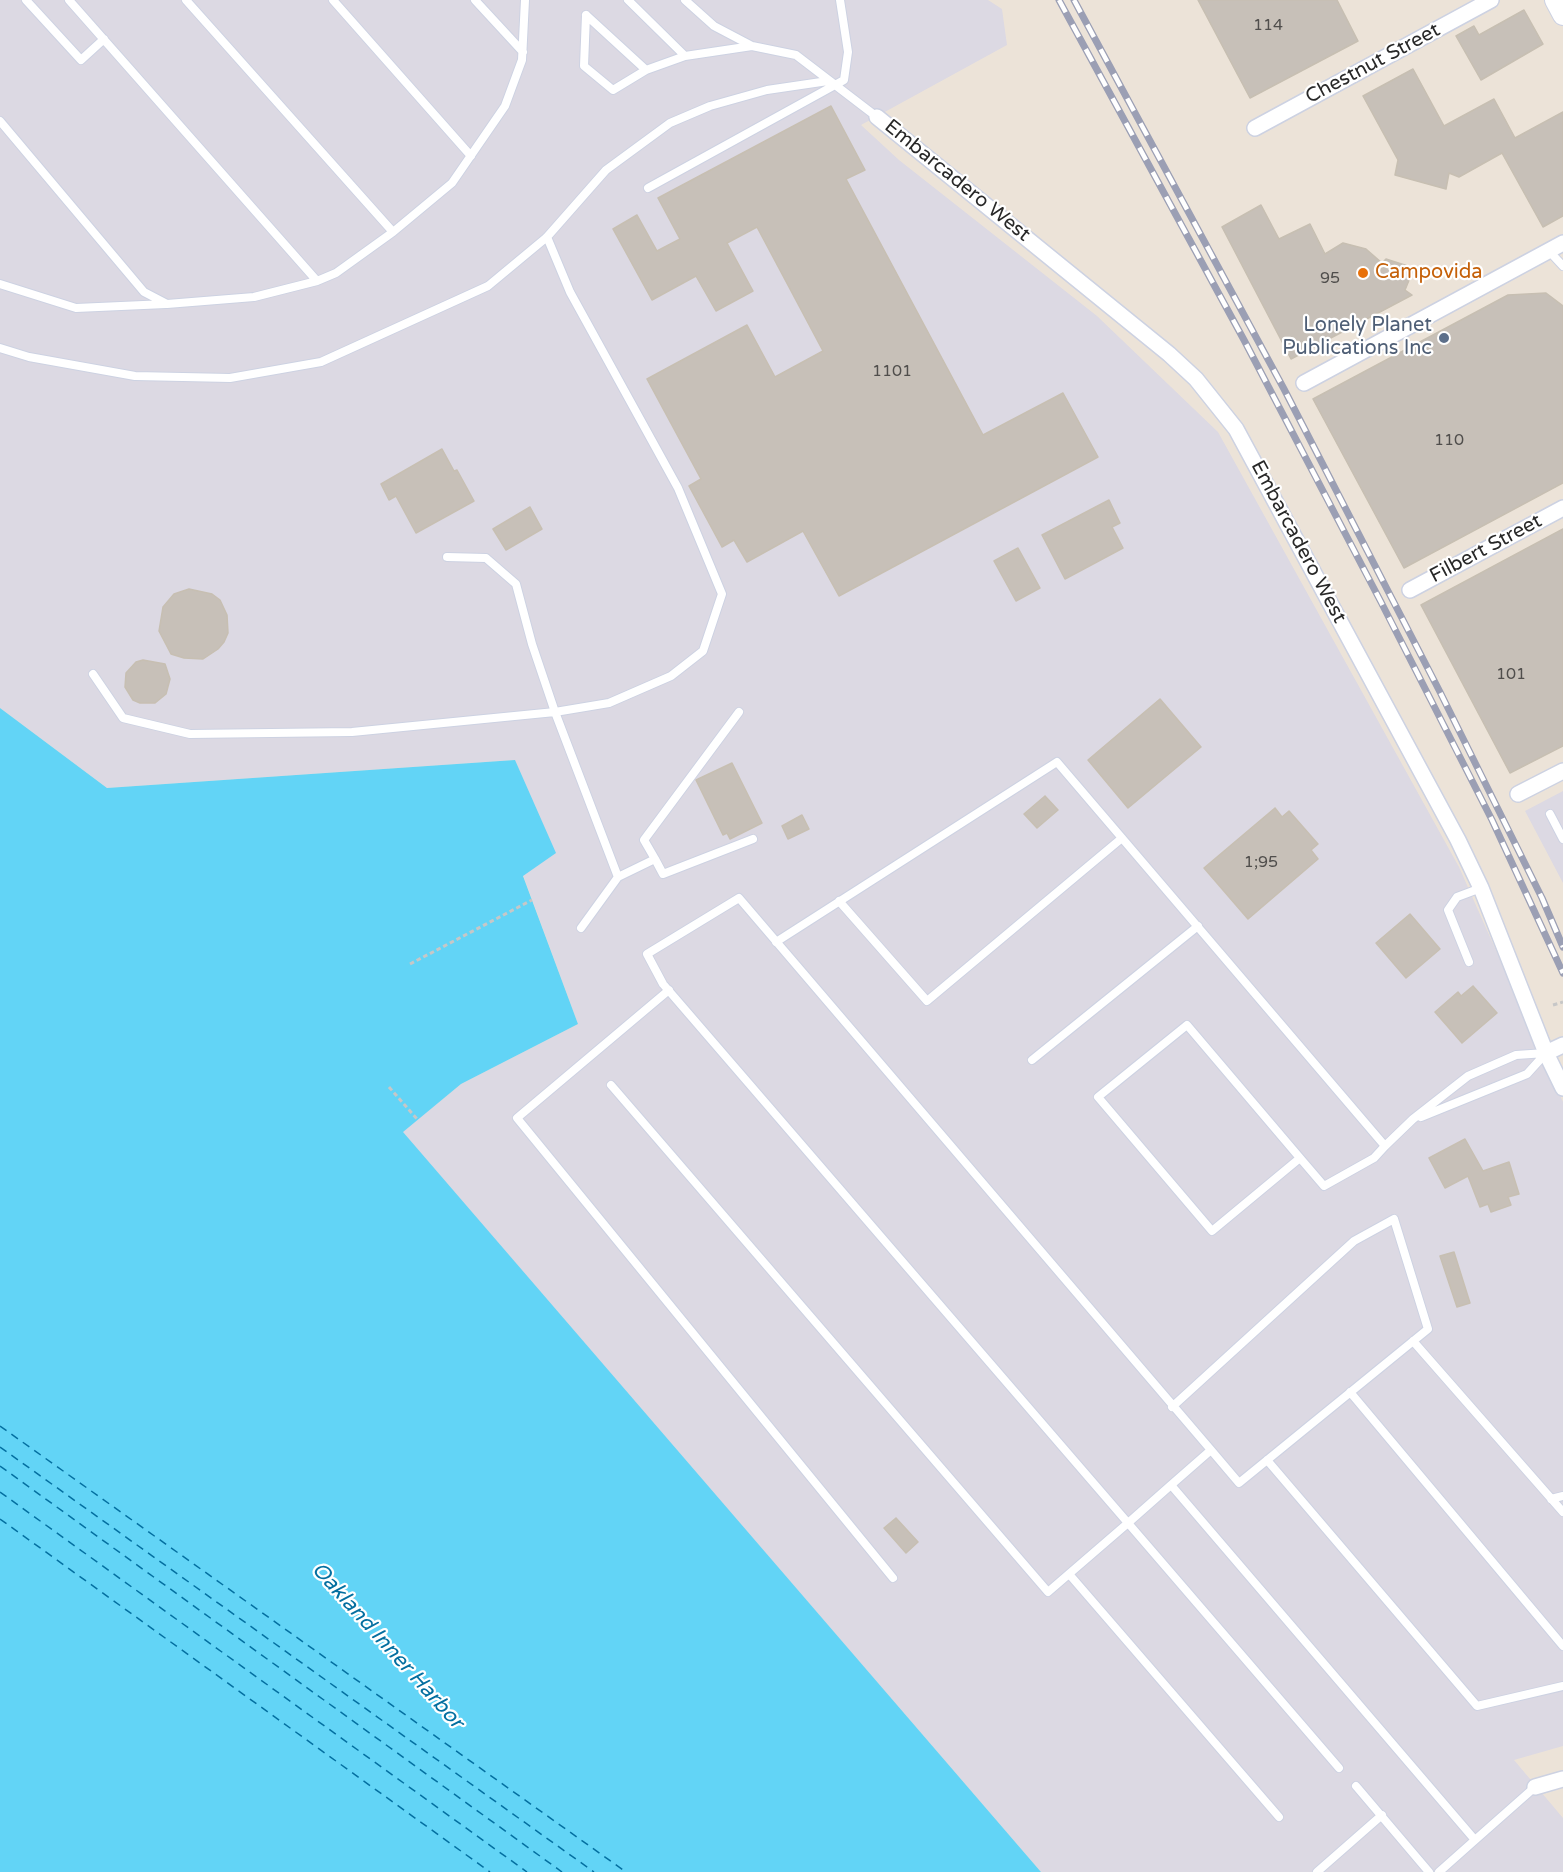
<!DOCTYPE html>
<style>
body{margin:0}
canvas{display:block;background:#ece3d8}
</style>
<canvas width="1563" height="1872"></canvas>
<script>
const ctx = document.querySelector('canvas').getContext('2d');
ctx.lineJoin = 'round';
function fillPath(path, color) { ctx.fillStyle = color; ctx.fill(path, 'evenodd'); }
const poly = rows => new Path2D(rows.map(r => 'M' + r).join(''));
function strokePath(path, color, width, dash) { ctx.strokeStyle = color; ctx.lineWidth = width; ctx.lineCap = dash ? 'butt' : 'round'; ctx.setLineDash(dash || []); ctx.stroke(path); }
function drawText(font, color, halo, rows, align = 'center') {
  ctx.font = font + ' "Varela Round",sans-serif'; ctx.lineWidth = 4.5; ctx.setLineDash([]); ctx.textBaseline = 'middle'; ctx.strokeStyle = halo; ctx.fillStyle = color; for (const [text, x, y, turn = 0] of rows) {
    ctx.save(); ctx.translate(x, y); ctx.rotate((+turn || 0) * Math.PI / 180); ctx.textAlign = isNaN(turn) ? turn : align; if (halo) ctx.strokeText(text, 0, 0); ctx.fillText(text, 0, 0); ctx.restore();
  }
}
fillPath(poly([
 [0,0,988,0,1002,9,1007,45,861,125,899,160,1097,316,1218,432,1459,867,1563,1102,1563,1746,1514,1760,1563,1818,1563,1872,1041,1872,402,1132,461,1084,578,1024,523,875,515,760,107,788,0,708],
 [1563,791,1563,883,1525,811]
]), '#dcd9e3');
fillPath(poly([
 [0,708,107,788,515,760,556,853,523,876,578,1024,461,1084,403,1132,1041,1872,0,1872]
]), '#62d4f6');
strokePath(poly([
 [0,1426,626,1872],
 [0,1447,594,1872],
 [0,1466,562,1872],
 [0,1492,527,1872],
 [0,1519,490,1872]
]), '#046fa0', 1.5, [8, 6]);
const building = poly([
 [1198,0,1337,0,1358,41,1250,98,1198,0],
 [1524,10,1543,44,1481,80,1456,36,1474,26,1479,35,1524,10],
 [1413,69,1444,126,1494,99,1515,138,1563,112,1563,216,1543,227,1502,153,1459,177,1449,173,1446,189,1395,175,1398,160,1363,96,1413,69],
 [831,106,865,170,846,179,983,435,1063,393,1098,457,839,596,803,531,747,562,734,540,722,547,689,486,701,479,647,379,747,325,775,377,823,351,757,227,727,243,753,291,716,311,696,276,652,300,613,229,637,215,657,251,680,239,658,198,831,106],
 [1261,205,1279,239,1310,224,1325,254,1343,243,1366,249,1382,263,1386,259,1414,268,1405,290,1412,295,1291,359,1222,227,1261,205],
 [1546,293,1563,306,1563,483,1404,568,1313,399,1508,295,1546,293],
 [442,449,454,471,457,470,474,501,416,533,396,496,389,500,381,484,442,449],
 [1109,500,1120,523,1112,527,1123,548,1065,579,1042,535,1109,500],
 [530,507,542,529,506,550,493,529,530,507],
 [1563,529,1563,746,1510,773,1421,605,1563,529],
 [1018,548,1040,588,1016,601,994,561,1018,548],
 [189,589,212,594,220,600,227,615,228,633,224,642,218,649,203,659,184,658,171,654,159,631,163,607,174,594,189,589],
 [143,660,165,664,170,679,166,694,155,703,140,703,133,700,125,687,126,673,136,662,143,660],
 [1160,699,1201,747,1128,808,1088,760,1160,699],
 [732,763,762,823,730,839,727,833,723,835,696,780,732,763],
 [1045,796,1058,810,1037,828,1024,814,1045,796],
 [1275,808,1282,817,1289,811,1318,844,1311,850,1318,859,1248,919,1204,868,1275,808],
 [802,815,809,829,788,839,782,826,802,815],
 [1410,914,1440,949,1406,978,1376,943,1410,914],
 [1473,986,1497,1013,1462,1043,1435,1012,1458,992,1461,996,1473,986],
 [1465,1139,1483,1171,1509,1162,1519,1194,1508,1197,1511,1205,1491,1212,1488,1204,1480,1207,1468,1176,1445,1188,1429,1158,1465,1139],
 [1454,1252,1470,1303,1457,1307,1440,1256,1454,1252],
 [896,1518,918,1542,906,1553,884,1528,896,1518]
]);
fillPath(building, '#c7c0b8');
strokePath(building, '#c7bfb2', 1.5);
const service = poly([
 [26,0,81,60,104,39],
 [69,0,317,281],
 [186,0,393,232],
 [333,0,471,156],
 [475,0,523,52],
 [628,0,685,56,752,46],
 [685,0,714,26,752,46,796,55,877,117],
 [586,15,584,66,613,90,646,70],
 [586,15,646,70,685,56],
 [0,121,144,292,167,304,254,297,317,281,336,273,393,232,452,183,505,106,522,60,525,0],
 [648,188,844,80,848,52,840,0],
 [1549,251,1563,266],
 [0,284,76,308,166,304],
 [0,348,29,357,135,376,230,378,321,362,488,286,547,237,606,170,670,123,710,106,767,90,828,81],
 [447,557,486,558,516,584,532,644,555,712,609,703,671,676,703,651,722,594,678,488,570,292,547,237],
 [93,674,123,718,190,734,352,732,555,712,618,877,581,928],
 [1550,814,1563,839],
 [655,859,663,874,753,839],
 [618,877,655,859,644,840,739,712],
 [839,901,927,1001,1122,838],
 [776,942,1057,762,1385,1146,1413,1119,1468,1076,1516,1055,1546,1053],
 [1469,962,1448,910,1457,897,1481,888],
 [669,990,517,1118,893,1578],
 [1032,1060,1198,926],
 [611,1085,1048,1592,1128,1523,1339,1768],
 [1421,1117,1527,1074,1546,1053],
 [1300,1158,1212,1231,1098,1097,1187,1025,1300,1158,1324,1186,1374,1158,1385,1146],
 [1413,1341,1563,1512],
 [1350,1392,1563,1646],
 [1172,1407,1354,1241,1394,1219,1428,1329,1239,1483,1211,1450],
 [1267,1460,1477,1706,1563,1686],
 [1171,1485,1128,1523,663,984,647,954,739,898,1211,1450,1171,1485,1475,1840,1535,1787],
 [1551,1499,1563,1496],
 [1069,1574,1279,1817],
 [1356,1786,1429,1872],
 [1317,1872,1382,1815],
 [1439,1872,1475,1840]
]);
const minor = poly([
 [877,117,1169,354,1196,379,1236,429,1458,840,1481,888,1546,1053,1563,1088],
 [1255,128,1491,0],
 [1304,383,1563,243],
 [1410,590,1563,508],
 [1518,794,1563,771],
 [1546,1053,1563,1045],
 [1535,1787,1563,1779]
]);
const tertiary = poly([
 [1555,0,1563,15]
]);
strokePath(service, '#cdd2e2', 10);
strokePath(minor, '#cdd2e2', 18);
strokePath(tertiary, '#cdd2e2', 22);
strokePath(poly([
 [410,964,532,900],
 [1553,1005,1563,1002],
 [389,1087,417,1119]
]), '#c7c7c7', 3, [4.5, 3]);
strokePath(service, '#fff', 8);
strokePath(minor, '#fff', 15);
strokePath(tertiary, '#fff', 20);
const rail = poly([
 [1059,0,1244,340,1381,602,1492,820,1563,973],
 [1074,0,1284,389,1440,692,1542,898,1563,947]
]);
strokePath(rail, '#9b9fb4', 7);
strokePath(rail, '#fff', 4.5, [14]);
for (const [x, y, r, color] of [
 [1363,273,6,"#e8710a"],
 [1444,338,6,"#5c6f8a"]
]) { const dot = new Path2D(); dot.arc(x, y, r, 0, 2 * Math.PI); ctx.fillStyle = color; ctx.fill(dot); strokePath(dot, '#fff', 2); }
drawText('16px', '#504e4c', null, [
 ["114",1268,26],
 ["95",1330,279],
 ["1101",892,372],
 ["110",1449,441],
 ["101",1511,675],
 ["1;95",1261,863]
]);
drawText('20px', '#282828', '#fff', [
 ["Chestnut Street",1373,64,-28],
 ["Embarcadero West",957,181,39],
 ["Embarcadero West",1298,542,62],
 ["Filbert Street",1486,549,-28]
]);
drawText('20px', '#c56008', '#fff', [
 ["Campovida",1375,273]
], 'left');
drawText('20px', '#4e5e75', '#fff', [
 ["Lonely Planet",1432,326],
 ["Publications Inc",1432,349]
], 'right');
drawText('italic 21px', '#046fa0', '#fff', [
 ["Oakland Inner Harbor",387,1646,48]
]);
</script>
